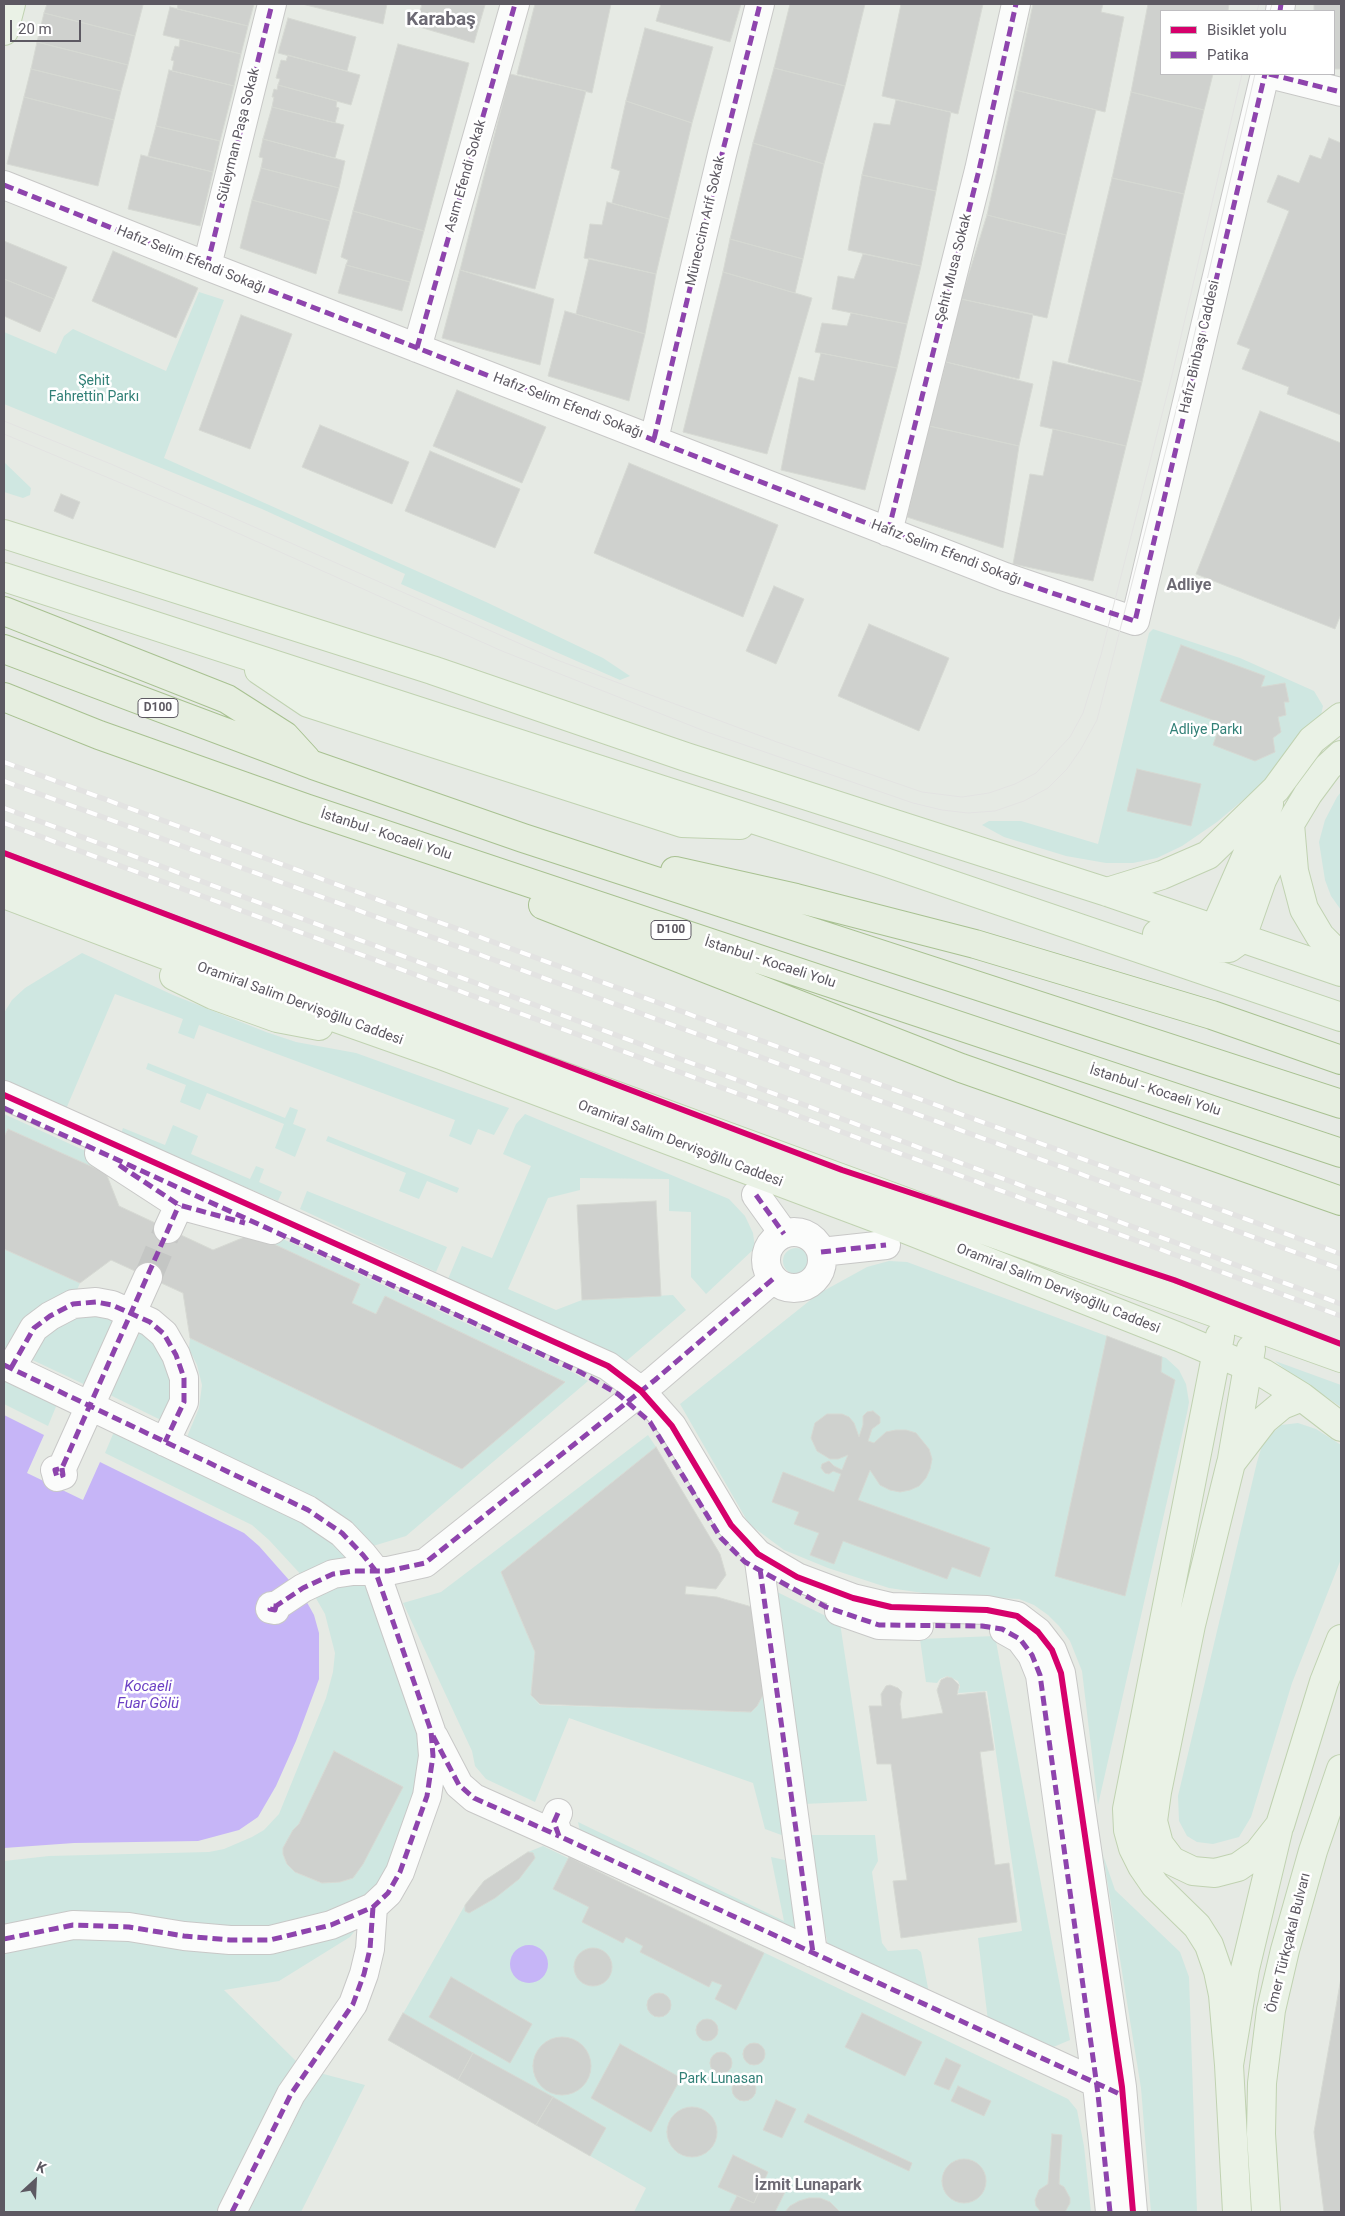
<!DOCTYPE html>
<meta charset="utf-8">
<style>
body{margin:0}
#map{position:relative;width:1345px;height:2216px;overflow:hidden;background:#e6eae4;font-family:Roboto,sans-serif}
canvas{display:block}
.frame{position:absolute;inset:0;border:5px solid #5d5962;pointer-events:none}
.legend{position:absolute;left:1160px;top:10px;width:175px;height:65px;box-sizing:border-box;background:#fff;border:1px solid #bebdc0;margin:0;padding:6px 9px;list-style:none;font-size:15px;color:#5d5962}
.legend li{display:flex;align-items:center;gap:10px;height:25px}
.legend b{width:25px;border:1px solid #bebdc0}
.north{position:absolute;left:10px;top:2156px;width:50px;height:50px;-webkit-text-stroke:4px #fff;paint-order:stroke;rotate:25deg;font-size:14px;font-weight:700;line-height:20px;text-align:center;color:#5d5962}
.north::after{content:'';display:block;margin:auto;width:18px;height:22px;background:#5d5962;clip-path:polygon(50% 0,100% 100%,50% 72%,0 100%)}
.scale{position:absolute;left:10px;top:20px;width:71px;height:22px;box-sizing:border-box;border:2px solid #5d5962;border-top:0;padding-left:6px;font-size:15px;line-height:18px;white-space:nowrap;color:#5d5962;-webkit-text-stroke:4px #fff;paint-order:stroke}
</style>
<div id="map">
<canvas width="1345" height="2216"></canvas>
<div class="frame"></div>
<ul class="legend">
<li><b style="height:6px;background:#d6006c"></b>Bisiklet yolu</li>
<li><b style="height:6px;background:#8e44ad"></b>Patika</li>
</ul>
<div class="north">K</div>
<div class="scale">20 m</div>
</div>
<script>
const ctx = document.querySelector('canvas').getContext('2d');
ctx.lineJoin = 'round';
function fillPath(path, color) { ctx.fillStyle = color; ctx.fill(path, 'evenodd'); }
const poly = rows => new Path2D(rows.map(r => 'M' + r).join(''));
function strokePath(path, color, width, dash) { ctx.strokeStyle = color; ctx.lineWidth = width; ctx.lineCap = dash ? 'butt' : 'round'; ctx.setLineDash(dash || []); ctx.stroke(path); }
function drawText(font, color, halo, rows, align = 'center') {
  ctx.font = font + ' Roboto,sans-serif'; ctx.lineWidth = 5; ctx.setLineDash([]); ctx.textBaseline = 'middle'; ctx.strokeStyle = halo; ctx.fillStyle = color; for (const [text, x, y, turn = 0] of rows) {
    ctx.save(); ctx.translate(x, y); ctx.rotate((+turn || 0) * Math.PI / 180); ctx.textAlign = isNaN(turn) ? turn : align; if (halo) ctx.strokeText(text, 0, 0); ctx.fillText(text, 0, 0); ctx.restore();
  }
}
fillPath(poly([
 [199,292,224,300,164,458,486,602,603,658,630,676,620,680,401,584,405,574,262,509,4,404,4,332,56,354,64,336,73,329,166,371],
 [4,462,31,488,30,495,23,498,4,492],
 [1153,629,1240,658,1314,691,1323,706,1321,715,1314,728,1256,789,1217,822,1182,846,1157,858,1133,863,1106,863,1066,856,1004,837,982,825,989,821,1021,821,1098,844,1149,633],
 [1341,792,1341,910,1331,896,1325,880,1319,842,1325,820,1337,797],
 [82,953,173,995,266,1032,296,1042,356,1053,509,1108,494,1135,478,1129,471,1145,449,1136,455,1120,199,1025,194,1039,178,1033,183,1019,115,994,66,1109,4,1082,4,1013,12,1000,25,988],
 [148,1063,285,1118,290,1107,298,1110,293,1124,306,1129,295,1157,275,1148,284,1124,207,1093,200,1110,180,1102,186,1085,146,1069],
 [4,1114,90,1153,106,1173,8,1129,4,1137],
 [525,1114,729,1199,745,1216,753,1233,755,1248,706,1294,691,1277,691,1212,669,1211,669,1179,580,1178,580,1190,548,1198,508,1289,556,1310,582,1300,673,1295,686,1310,624,1363,485,1295,448,1279,462,1246,492,1258,531,1166,503,1154,516,1124],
 [173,1125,198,1136,191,1154,250,1179,256,1166,264,1169,259,1182,282,1192,278,1201,121,1134,123,1128,165,1145],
 [328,1136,459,1188,457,1193,427,1181,419,1199,399,1191,406,1173,326,1141],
 [307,1191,447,1247,436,1272,300,1209],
 [252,1234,272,1234,574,1373,588,1381,406,1536,373,1546,354,1525,322,1504,187,1437,199,1408,202,1385,197,1365,189,1349,190,1338,462,1469,564,1382,385,1296,376,1314,352,1303,360,1284],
 '783 1261a13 13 0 1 1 26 0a13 13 0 1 1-26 0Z',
 [4,1249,80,1283,77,1290,13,1353,4,1348],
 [889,1261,907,1262,1166,1358,1179,1370,1186,1384,1189,1402,1187,1413,1098,1805,1082,1671,1070,1641,1059,1626,1048,1615,1034,1605,1019,1599,937,1595,889,1588,828,1568,784,1550,749,1524,680,1404,818,1294,867,1267],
 [68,1313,123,1319,92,1388,24,1356],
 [136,1326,151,1334,173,1366,169,1424,106,1393],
 [1275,1361,1341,1385,1341,1407,1286,1370],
 [4,1365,62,1392,48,1426,4,1404],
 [119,1420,308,1510,368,1571,423,1730,419,1796,373,1907,350,1937,279,1981,224,1990,297,2062,219,2212,4,2212,4,1861,49,1856,209,1852,224,1849,252,1837,264,1830,279,1814,326,1698,333,1672,335,1653,325,1614,305,1579,269,1540,252,1525,105,1453],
 [334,1751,402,1787,353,1878,340,1882,322,1883,295,1872,287,1864,283,1854,283,1848,299,1824],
 [1298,1423,1316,1429,1341,1445,1341,1559,1292,1683,1251,1817,1239,1837,1213,1844,1197,1842,1187,1836,1179,1821,1178,1796,1257,1462,1263,1442,1281,1425],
 [648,1435,656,1447,501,1572,535,1652,531,1695,540,1705,751,1712,757,1706,763,1695,752,1607,784,1836,765,1829,753,1783,569,1718,535,1802,486,1779,475,1766,472,1751,403,1603,441,1592],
 [769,1588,840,1623,867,1801,804,1804],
 [995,1636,1070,2040,1051,2048,988,2021,978,1938,1022,1931,987,1691,958,1693,960,1686,958,1681,947,1676,940,1679,937,1683,926,1682,920,1639],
 [578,1822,784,1921,771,1857,785,1860,800,1938,581,1836],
 [806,1835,875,1835,878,1861,872,1872,882,1943,888,1951,917,1949,921,1952,929,1993,828,1946],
 [543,1846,1068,2099,1077,2110,1084,2146,1091,2212,634,2212,646,2188,388,2040,465,1905,484,1881,528,1852],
 [1103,1855,1115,1890,1180,1952,1189,1977,1197,2212,1151,2212,1141,2088],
 [316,2072,365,2085,301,2212,245,2212]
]), '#cfe7e1');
fillPath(poly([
 [4,1415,44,1435,27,1473,83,1500,100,1462,244,1533,259,1546,304,1597,314,1615,319,1633,319,1679,296,1741,276,1786,258,1817,239,1830,198,1841,74,1843,4,1848],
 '510 1964a19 19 0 1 1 38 0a19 19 0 1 1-38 0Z'
]), '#c6b5f7');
const building = poly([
 [47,4,140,4,143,5,135,36,44,13,47,4],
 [178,4,254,4,248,26,177,9,178,4],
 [302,4,387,4,383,24,302,4],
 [422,4,485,5,474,43,416,26,422,4],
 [535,4,611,4,592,93,517,74,535,4],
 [661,4,741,4,730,42,656,21,661,4],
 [790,4,865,4,845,86,774,68,790,4],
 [901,4,983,4,958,114,882,96,901,4],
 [1033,4,1103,4,1101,12,1124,17,1105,112,1015,90,1033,4],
 [1148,4,1229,4,1228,11,1161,11,1161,74,1213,74,1204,110,1131,92,1148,4],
 [1314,4,1341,4,1341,69,1334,69,1334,11,1314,11,1314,4],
 [170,7,248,26,241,54,163,35,170,7],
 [44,13,135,36,128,65,37,42,44,13],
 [288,18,356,37,347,71,278,53,288,18],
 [645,28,713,47,692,123,626,101,645,28],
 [180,39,241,54,234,86,172,71,174,61,171,60,175,46,179,47,180,39],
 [37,42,128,65,121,91,31,69,37,42],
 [398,44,469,63,424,231,353,211,398,44],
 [288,55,360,75,351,105,278,85,280,79,276,78,281,60,286,61,288,55],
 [774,68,845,86,824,164,753,143,774,68],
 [31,69,121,91,114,120,24,97,31,69],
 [169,70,234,86,220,141,156,126,169,70],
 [510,74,586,91,535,289,460,270,510,74],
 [278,85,337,101,336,107,339,108,335,123,272,107,274,97,272,97,274,89,277,90,278,85],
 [1015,90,1096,110,1066,235,987,215,1015,90],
 [1131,92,1204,110,1184,194,1112,178,1131,92],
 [24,97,114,120,98,186,7,164,24,97],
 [896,100,951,112,936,191,862,175,874,123,890,125,896,100],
 [626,101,692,123,669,219,612,203,620,171,611,168,626,101],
 [272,107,344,125,335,158,263,139,272,107],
 [156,126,220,141,213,172,148,156,156,126],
 [1329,138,1341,143,1341,415,1287,394,1289,387,1242,369,1250,349,1237,344,1289,211,1267,202,1278,175,1299,183,1310,155,1321,159,1329,138],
 [263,139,345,161,339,188,261,168,263,158,259,157,263,139],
 [753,143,824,164,803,259,730,239,753,143],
 [141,155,213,172,200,226,128,209,141,155],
 [261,168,339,188,330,221,252,200,261,168],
 [862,175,936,191,921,266,848,250,862,175],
 [1112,178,1184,194,1142,382,1068,362,1112,178],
 [252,200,330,221,316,274,240,248,252,200],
 [607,202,669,219,656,274,584,258,590,224,602,225,607,202],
 [353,211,424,231,410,282,346,265,348,260,341,257,353,211],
 [987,215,1066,235,1047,318,961,299,987,215],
 [730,239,803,259,795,293,723,272,730,239],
 [4,241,67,267,54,299,4,279,4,241],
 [113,251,198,288,176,338,92,301,113,251],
 [863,254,921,266,907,324,832,309,838,276,854,279,863,254],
 [589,258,656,274,645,334,576,314,589,258],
 [346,265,410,282,402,311,338,293,346,265],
 [460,270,554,299,540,365,442,338,460,270],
 [723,272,812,298,767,454,683,432,723,272],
 [4,279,54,299,40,332,4,316,4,279],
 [961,299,1033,314,1019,379,946,362,961,299],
 [565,311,645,334,629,401,548,376,565,311],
 [851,313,907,324,897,368,815,352,822,323,847,326,851,313],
 [241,315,292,334,250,449,199,430,241,315],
 [821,353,897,368,865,490,781,470,799,377,814,381,821,353],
 [1053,361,1142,382,1126,446,1040,426,1053,361],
 [946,362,1033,384,1019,446,929,426,946,362],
 [457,390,546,427,522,483,433,446,457,390],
 [1260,411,1341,443,1341,614,1335,629,1196,574,1260,411],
 [320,425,409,462,392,504,302,467,320,425],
 [929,426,1019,446,1003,548,907,517,929,426],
 [1053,429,1126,446,1093,581,1013,564,1030,474,1043,476,1053,429],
 [430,451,520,489,495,548,405,511,430,451],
 [629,463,778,525,743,617,594,553,629,463],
 [61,494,80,502,73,519,54,511,61,494],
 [774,586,804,599,776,664,746,651,774,586],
 [869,624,949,658,919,731,838,696,869,624],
 [1181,645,1265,676,1261,687,1285,683,1289,702,1284,702,1286,715,1278,717,1281,732,1273,738,1275,752,1255,761,1213,745,1221,723,1160,701,1181,645],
 [1137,769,1201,784,1191,826,1127,811,1137,769],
 [8,1129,106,1173,119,1206,213,1250,252,1234,360,1284,352,1303,376,1314,385,1296,565,1382,462,1469,190,1338,183,1293,111,1260,80,1283,4,1249,4,1137,8,1129],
 [656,1201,661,1296,582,1300,577,1205,656,1201],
 [1107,1336,1162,1357,1161,1372,1175,1380,1125,1596,1055,1576,1107,1336],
 [873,1411,880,1417,880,1423,872,1429,868,1441,874,1443,886,1432,896,1430,906,1430,916,1433,929,1449,932,1459,930,1469,926,1478,919,1486,910,1490,900,1492,890,1490,880,1485,870,1470,858,1500,990,1548,980,1577,952,1567,947,1579,843,1541,834,1564,810,1555,819,1533,794,1524,799,1512,772,1502,783,1472,834,1492,841,1474,833,1471,829,1474,825,1473,821,1468,822,1464,829,1461,834,1466,842,1470,848,1455,838,1459,830,1459,817,1451,811,1438,815,1423,827,1414,842,1414,849,1417,854,1423,859,1437,863,1425,863,1416,867,1412,873,1411],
 [656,1447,720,1554,726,1575,716,1589,686,1586,685,1594,717,1597,752,1607,763,1695,757,1706,751,1712,540,1704,531,1695,535,1652,501,1572,656,1447],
 [947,1677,952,1678,959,1685,957,1695,985,1692,994,1750,980,1752,995,1865,1009,1863,1017,1922,901,1938,893,1881,907,1880,891,1764,877,1764,869,1706,882,1706,881,1694,886,1686,890,1685,898,1688,902,1692,900,1704,902,1719,943,1713,937,1690,941,1680,947,1677],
 [334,1751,403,1787,363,1864,353,1878,340,1882,322,1883,295,1872,287,1864,283,1854,283,1848,293,1830,299,1824,334,1751],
 [528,1852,533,1853,535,1858,519,1879,495,1898,469,1913,465,1911,465,1905,484,1881,528,1852],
 [569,1857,764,1953,736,2010,715,1999,722,1985,712,1981,709,1987,640,1952,643,1946,626,1937,623,1943,582,1922,589,1907,553,1889,569,1857],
 '574 1967a19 19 0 1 1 38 0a19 19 0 1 1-38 0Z',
 [451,1977,532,2024,510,2063,429,2017,451,1977],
 [1341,1978,1341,2212,1324,2212,1314,2132,1341,1978],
 '647 2005a12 12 0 1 1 24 0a12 12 0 1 1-24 0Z',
 [403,2013,473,2053,458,2080,388,2040,403,2013],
 [862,2013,922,2042,905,2076,845,2047,862,2013],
 '696 2030a11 11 0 1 1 22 0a11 11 0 1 1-22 0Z',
 '533 2066a29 29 0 1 1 58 0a29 29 0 1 1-58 0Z',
 '743 2054a11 11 0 1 1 22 0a11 11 0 1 1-22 0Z',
 [620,2044,681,2078,651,2132,591,2098,620,2044],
 '710 2063a11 11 0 1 1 22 0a11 11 0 1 1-22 0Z',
 [473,2053,553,2097,536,2125,458,2080,473,2053],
 [946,2058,961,2065,949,2090,934,2084,946,2058],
 '732 2089a12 12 0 1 1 24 0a12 12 0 1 1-24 0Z',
 [958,2086,991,2101,984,2116,951,2101,958,2086],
 [553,2097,606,2128,590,2156,536,2125,553,2097],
 [776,2100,796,2109,782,2138,763,2130,776,2100],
 '667 2132a25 25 0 1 1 50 0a25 25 0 1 1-50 0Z',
 [808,2114,912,2163,909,2171,804,2122,808,2114],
 [1052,2134,1062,2135,1059,2184,1064,2187,1070,2198,1070,2203,1065,2212,1041,2212,1036,2206,1035,2200,1039,2190,1048,2184,1052,2134],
 [733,2155,768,2172,754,2203,718,2187,733,2155],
 '942 2181a22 22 0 1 1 44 0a22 22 0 1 1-44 0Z',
 [763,2182,785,2192,775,2212,729,2212,737,2196,754,2203,763,2182],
 [809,2198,820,2198,830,2202,840,2212,785,2212,790,2206,799,2201,809,2198]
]);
fillPath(building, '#cfd1ce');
strokePath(building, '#d6d9d3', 1);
strokePath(poly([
 [148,1277,168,1229]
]), '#c4c6c4', 28, [28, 14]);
const minor = poly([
 [1280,11,1281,4],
 [1269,74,1341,92],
 [4,185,207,266,1005,577,1135,621,1265,74],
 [207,266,272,4],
 [417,348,515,4],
 [654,439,722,154,760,4],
 [888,532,979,170,1016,4],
 [4,1095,608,1366,641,1391,672,1426,731,1525,758,1554,797,1577,853,1598,891,1607,987,1610,1017,1616,1038,1632,1052,1650,1061,1673,1122,2087,1133,2212],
 [99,1153,179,1205,272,1230],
 [756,1195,784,1234],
 [168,1229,179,1205],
 '766 1260a28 28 0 1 1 56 0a28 28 0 1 1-56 0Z',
 [821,1252,886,1245],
 [4,1365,308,1510,342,1533,363,1555,375,1570,431,1731,433,1756,427,1796,400,1872,388,1893,373,1907,331,1925,270,1940,230,1940,184,1936,129,1927,73,1925,4,1939],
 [11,1368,34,1328,50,1316,73,1304,96,1302,112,1305,150,1322,164,1334,176,1355,184,1378,184,1402,165,1442],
 [62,1468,63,1475,57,1477,55,1470,62,1468,148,1277],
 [758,1554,813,1953],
 [276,1606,275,1610,270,1609,271,1606,276,1606,303,1588,333,1574,353,1571,388,1571,425,1563,655,1380,773,1279],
 [839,1611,879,1625,919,1626],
 [1004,1630,1020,1639,1032,1655,1040,1675,1098,2094,1110,2212],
 [434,1737,459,1785,474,1798,559,1836],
 [558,1813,554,1822,559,1836,1110,2089],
 [232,2212,291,2094,353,2004,364,1974,370,1949,373,1907]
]);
const major = poly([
 [4,31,11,4],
 [4,534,432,670,686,757,1107,892,1341,972],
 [4,577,885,862,1341,1017],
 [259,670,308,703,682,823,740,825],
 [1341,755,1328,767,1308,794,1290,824,1294,871,1304,909,1320,936,1341,957],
 [4,866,410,1020,917,1206,1341,1358],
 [1107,892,1162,875,1208,855,1276,789,1312,740,1341,717],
 [4,894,268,994,441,1055,905,1229,1179,1337,1263,1373,1302,1397,1341,1427],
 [1157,934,1206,949,1229,948,1236,943,1242,937,1262,880,1290,824],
 [1208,944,1269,804],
 [174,976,213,995,277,1018,319,1026],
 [1220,1336,1127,1809,1128,1830,1133,1848,1142,1866,1155,1885,1197,1926,1209,1945,1218,1971,1223,1995,1229,2065],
 [1302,1397,1282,1405,1264,1420,1231,1463,1191,1625,1157,1792,1153,1821,1159,1844,1172,1861,1193,1871,1215,1873,1238,1867,1258,1853,1280,1825,1324,1682,1341,1639],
 [1232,1459,1251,1349],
 [1237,2212,1229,2065,1245,1969,1278,1831],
 [1266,2212,1261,2134,1262,2083,1271,2010,1285,1950,1313,1851,1341,1769]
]);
const highway = poly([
 [4,611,227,699,285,736,306,759],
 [4,649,313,765,523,838,1341,1104],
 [4,697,99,735,305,808,1341,1153],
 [675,871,796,898,975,944,1212,1015,1341,1060],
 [543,905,961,1068,1341,1201]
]);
strokePath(minor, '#c8c8c7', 30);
strokePath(major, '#c0d2b1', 30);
strokePath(highway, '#a8c191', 30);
strokePath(minor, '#fbfcfb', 28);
strokePath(major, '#eaf2e6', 28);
strokePath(highway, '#e6eee0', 28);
strokePath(poly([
 [1257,11,1259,4],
 [1270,11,1272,4],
 [4,421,111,464,557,660,777,742,922,792,962,797,989,793,1015,784,1036,773,1070,737,1083,713,1101,655,1172,375,1242,74],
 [4,434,204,518,502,651,707,732,913,803,942,810,968,813,995,811,1024,801,1048,788,1067,769,1081,749,1097,720,1184,379,1255,74]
]), '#e3e3e2', 1);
const rail = poly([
 [4,762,1341,1254],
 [4,781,1341,1269],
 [4,808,1341,1304],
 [4,823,1341,1316]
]);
strokePath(rail, '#e3e3e2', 5.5);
strokePath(rail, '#fff', 4, [11]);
strokePath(poly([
 [1280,11,1281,4],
 [1269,74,1341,92],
 [4,185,207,266,1005,577,1135,621,1265,74],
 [207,266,272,4],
 [417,348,515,4],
 [654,439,722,154,760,4],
 [888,532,979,170,1016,4],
 [4,1108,431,1303,580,1372,618,1394,650,1422,721,1538,745,1562,826,1607,879,1625,982,1626,1002,1629,1020,1639,1032,1655,1040,1675,1098,2094,1110,2212],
 [119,1165,179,1205,245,1223],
 [756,1195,784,1234],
 [821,1252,886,1245],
 [4,1365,308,1510,342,1533,363,1555,375,1570,431,1731,433,1756,427,1796,400,1872,388,1893,373,1907,331,1925,270,1940,230,1940,184,1936,129,1927,73,1925,4,1939],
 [11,1368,34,1328,50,1316,73,1304,96,1302,112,1305,150,1322,164,1334,176,1355,184,1378,184,1402,165,1442],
 [62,1468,63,1475,57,1477,55,1470,62,1468,179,1205],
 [760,1569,813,1953],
 [276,1606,275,1610,270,1609,271,1606,276,1606,303,1588,333,1574,353,1571,388,1571,425,1563,655,1380,773,1279],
 [433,1736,459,1785,474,1798,559,1836],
 [558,1813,554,1822,559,1836,1122,2095],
 [232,2212,291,2094,353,2004,364,1974,370,1949,373,1907]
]), '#8e44ad', 5, [10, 5]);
strokePath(poly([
 [4,853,842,1170,1174,1280,1341,1344],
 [4,1095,608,1366,641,1391,672,1426,731,1525,758,1554,797,1577,853,1598,891,1607,987,1610,1017,1616,1038,1632,1052,1650,1061,1673,1122,2087,1133,2212]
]), '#d6006c', 6);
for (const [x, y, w] of [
 [158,708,40],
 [671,930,40]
]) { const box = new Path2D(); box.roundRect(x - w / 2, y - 9.5, w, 19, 4); ctx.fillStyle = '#fff'; ctx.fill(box); strokePath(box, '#5d5962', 1); }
drawText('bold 12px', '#5d5962', null, [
 ["D100",158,708],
 ["D100",671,930]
]);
drawText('14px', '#5d5962', '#fff', [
 ["Süleyman Paşa Sokak",239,135,-76],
 ["Asım Efendi Sokak",466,176,-74],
 ["Müneccim Arif Sokak",706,221,-77],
 ["Hafız Selim Efendi Sokağı",191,260,22],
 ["Şehit Musa Sokak",954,268,-76],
 ["Hafız Binbaşı Caddesi",1200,347,-77],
 ["Hafız Selim Efendi Sokağı",568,406,21],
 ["Hafız Selim Efendi Sokağı",946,553,21],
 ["İstanbul - Kocaeli Yolu",386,835,18],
 ["İstanbul - Kocaeli Yolu",770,963,18],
 ["Oramiral Salim Dervişoğllu Caddesi",300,1004,20],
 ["İstanbul - Kocaeli Yolu",1155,1091,18],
 ["Oramiral Salim Dervişoğllu Caddesi",680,1144,21],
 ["Oramiral Salim Dervişoğllu Caddesi",1058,1289,22],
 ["Ömer Türkçakal Bulvarı",1289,1943,-76]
]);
drawText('14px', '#328077', '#fff', [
 ["Şehit",94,381],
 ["Fahrettin Parkı",94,397],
 ["Adliye Parkı",1206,730],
 ["Park Lunasan",721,2079]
]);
drawText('italic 15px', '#6c40c4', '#fff', [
 ["Kocaeli",148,1687],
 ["Fuar Gölü",148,1704]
]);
drawText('bold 16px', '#6d6a74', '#fff', [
 ["Adliye",1189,586],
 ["İzmit Lunapark",808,2186]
]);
drawText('bold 19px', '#6d6a74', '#fff', [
 ["Karabaş",441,20]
]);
</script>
